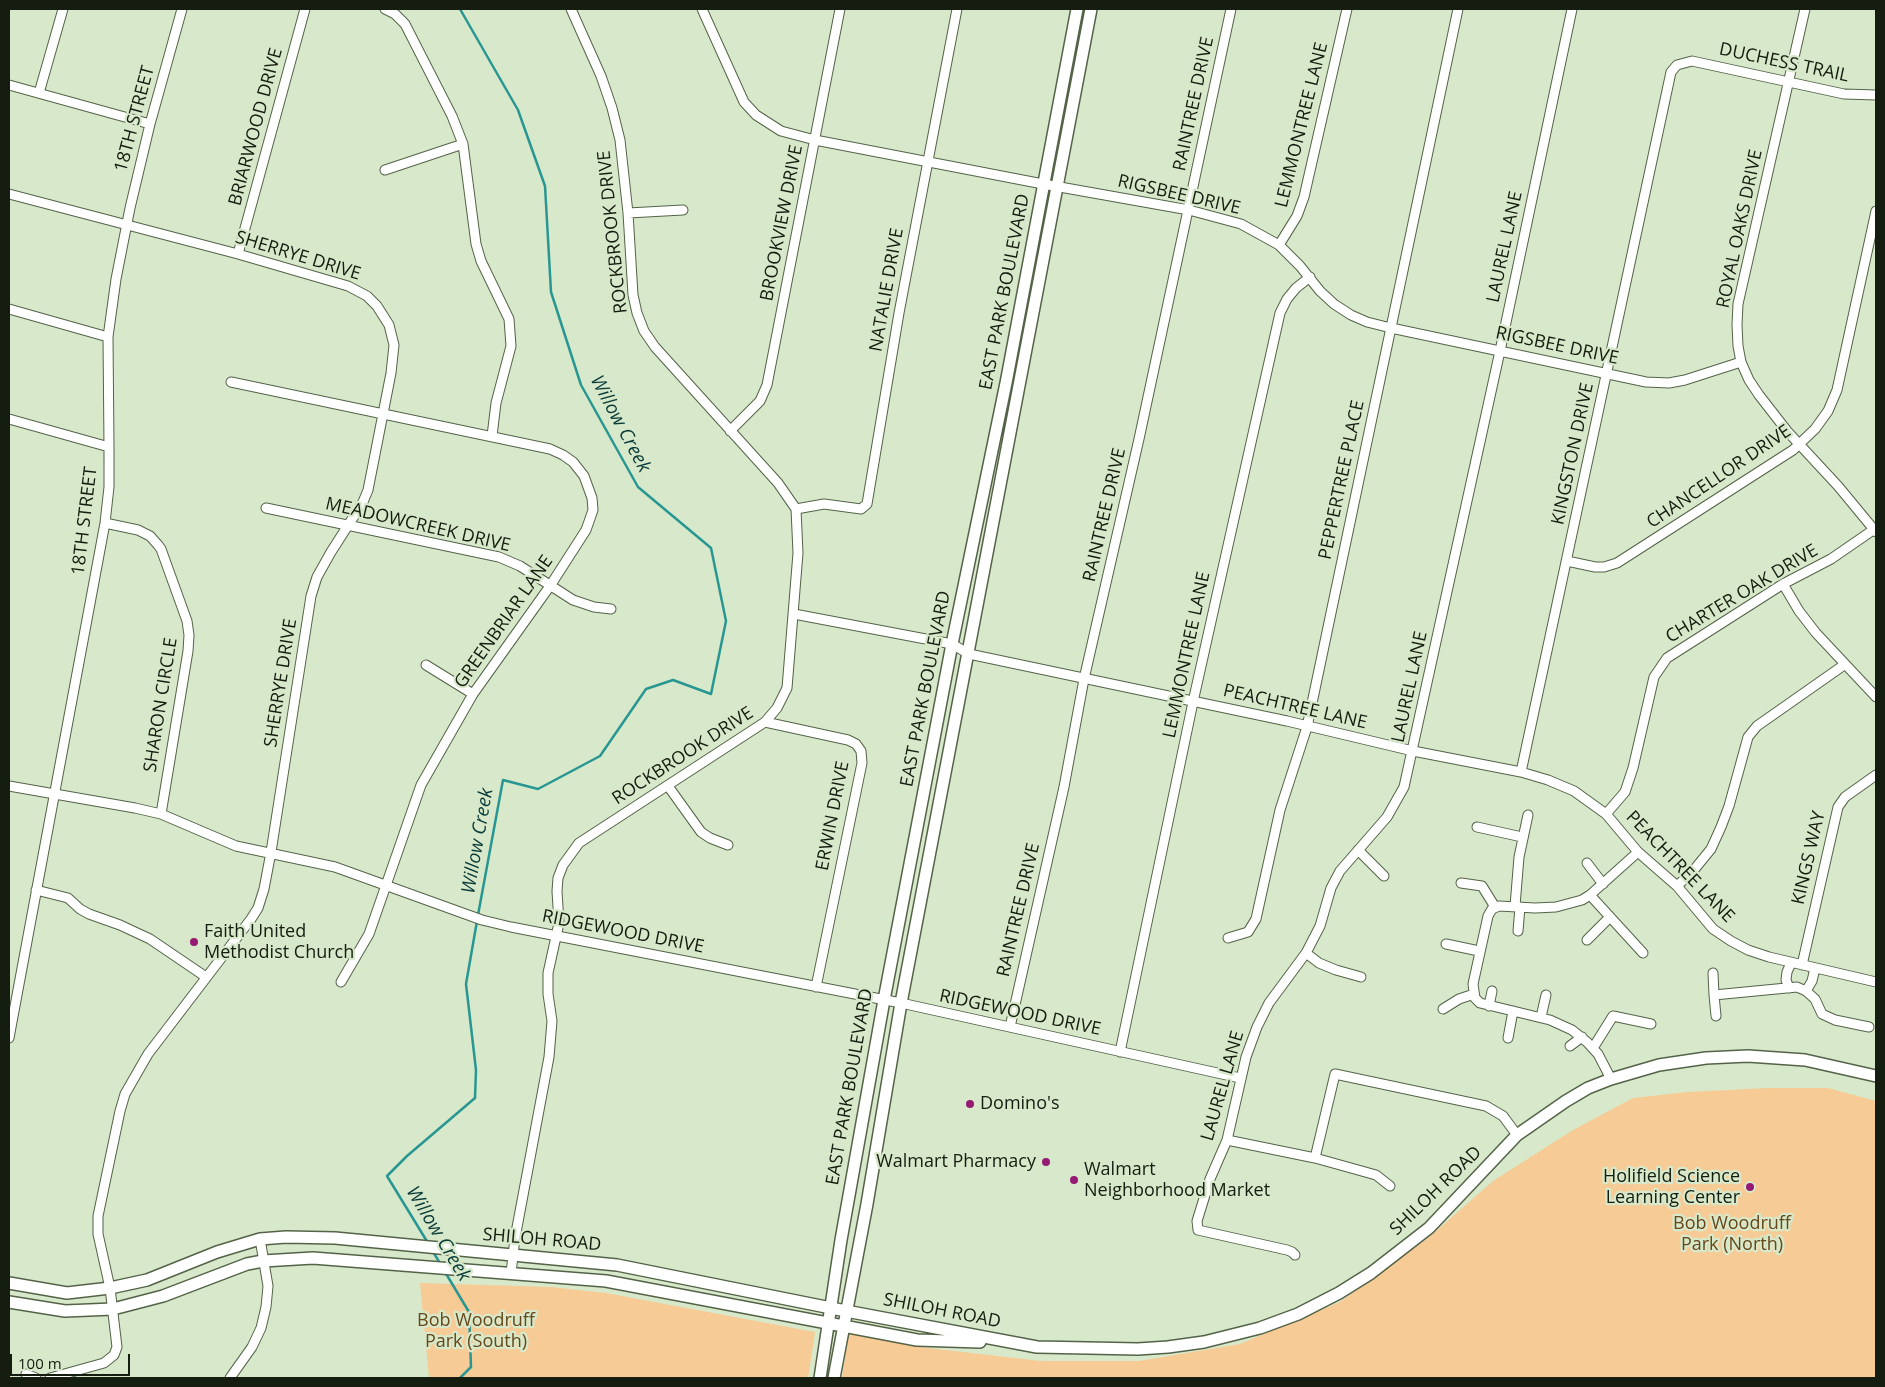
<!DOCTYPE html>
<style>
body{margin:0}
#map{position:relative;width:1885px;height:1387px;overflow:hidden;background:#d7e9ca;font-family:"Open Sans",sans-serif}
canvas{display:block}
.frame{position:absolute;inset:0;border:10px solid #151c10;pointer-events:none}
.scale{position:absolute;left:10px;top:1354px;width:120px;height:22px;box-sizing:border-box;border:2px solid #151c10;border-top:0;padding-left:6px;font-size:15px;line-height:18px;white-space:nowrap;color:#151c10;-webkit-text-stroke:4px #d7e9ca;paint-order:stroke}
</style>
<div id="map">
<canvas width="1885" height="1387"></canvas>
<div class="frame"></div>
<div class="scale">100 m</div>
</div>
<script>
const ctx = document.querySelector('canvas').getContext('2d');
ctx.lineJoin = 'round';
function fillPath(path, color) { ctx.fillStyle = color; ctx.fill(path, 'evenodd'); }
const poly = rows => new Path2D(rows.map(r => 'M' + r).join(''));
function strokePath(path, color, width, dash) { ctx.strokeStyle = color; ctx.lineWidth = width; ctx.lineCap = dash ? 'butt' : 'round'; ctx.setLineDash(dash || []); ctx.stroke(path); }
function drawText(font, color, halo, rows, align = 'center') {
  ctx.font = font + ' "Open Sans",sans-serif'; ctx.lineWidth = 4.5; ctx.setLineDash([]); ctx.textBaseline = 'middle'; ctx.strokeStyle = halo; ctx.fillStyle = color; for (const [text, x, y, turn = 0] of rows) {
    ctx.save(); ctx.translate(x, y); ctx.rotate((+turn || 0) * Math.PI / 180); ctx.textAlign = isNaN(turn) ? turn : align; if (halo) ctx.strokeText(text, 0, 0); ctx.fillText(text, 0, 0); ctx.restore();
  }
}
fillPath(poly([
 [1767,1088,1828,1088,1876,1101,1876,1378,842,1378,849,1332,928,1348,1041,1361,1139,1361,1240,1344,1340,1302,1428,1238,1493,1181,1573,1130,1633,1098,1687,1092],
 [420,1283,551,1287,606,1293,815,1332,808,1378,429,1378]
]), '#f7cb96');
strokePath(poly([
 [460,9,518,110,545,186,551,292,581,385,638,487,711,548,726,621,711,694,673,680,646,689,600,756,538,789,503,780,478,915],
 [428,1243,387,1176,407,1156,475,1098,476,1070,466,984,477,921],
 [432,1250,441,1265],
 [445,1272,469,1312,471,1367,460,1378]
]), '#289692', 2.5);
const minor = poly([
 [385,9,395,14,405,24,452,116,463,144,476,244,481,261,509,319,511,346,496,403,492,436],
 [702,9,744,102,756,115,781,131,815,140,1043,184,1189,210,1241,224,1279,245,1300,266,1320,291,1334,304,1351,315,1367,322,1391,328,1646,382,1669,383,1685,380,1741,362],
 [1805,9,1738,304,1737,325,1738,346,1741,362,1749,380,1759,395,1787,431,1838,486,1876,532],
 [9,85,150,124],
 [39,93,63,9],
 [385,170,463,144],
 [9,194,238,254,348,286,367,296,377,306,389,325,394,345,391,373,368,490,363,502,331,552,317,577,311,596,271,852,264,889,258,908,251,919,148,1054,125,1094,120,1111,98,1216,98,1234,110,1288,117,1347,114,1355,104,1363,50,1378],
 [628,213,683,210],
 [1279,245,1297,216,1304,197,1347,9],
 [238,254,305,9],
 [9,309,108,337],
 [231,382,550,449,563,455,573,462,584,476,592,498,593,510,586,530,550,586,473,694,421,785,369,934,341,982],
 [9,419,109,447],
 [730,431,760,401,767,385,840,9],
 [266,508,499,557,520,566,573,600,594,607,611,609],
 [796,509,824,504,861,509,867,504,899,313,957,9],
 [105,523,138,530,150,536,158,545,161,549,187,621,189,635,188,651,161,814],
 [1567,561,1595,567,1604,567,1617,563,1793,450,1815,429,1828,411,1837,390,1876,211],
 [1783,584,1799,611,1816,633,1876,697],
 [794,614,952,644,969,654,1287,721,1413,751,1521,772,1548,780,1574,791,1606,814,1638,852,1677,886,1713,929,1731,941,1748,950,1769,957,1876,982],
 [426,665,473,694],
 [765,722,848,740,856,744,861,751,862,763,816,987],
 [1521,772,1671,72,1677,65,1692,61,1844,94,1876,95],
 [9,786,135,808,161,814,236,846,335,867,482,920,511,927,901,1003,1240,1078],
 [668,786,701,832,710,838,728,845],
 [1606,814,1625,792,1633,768,1654,677,1667,658,1783,584,1831,559,1876,528],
 [1477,827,1522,837],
 [1358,850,1384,876],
 [1587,863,1603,884],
 [1461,883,1482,886,1495,907],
 [1677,886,1693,871,1711,849,1721,827,1729,806,1748,737,1757,726,1844,665],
 [36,890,68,898,80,909,89,914,120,925,150,939,206,977],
 [1590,895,1643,953],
 [1515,906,1519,857,1528,815],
 [1518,931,1520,907],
 [1228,938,1248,932,1256,919,1280,810,1307,727,1458,9],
 [1587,940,1610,917],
 [1446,944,1479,951],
 [1306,953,1319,963,1336,970,1361,977],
 [1802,965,1838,807,1845,797,1876,775],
 [1713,973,1714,995,1797,987,1806,991,1815,999,1822,1014,1835,1020,1869,1027],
 [1789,988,1786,980,1787,972,1791,963],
 [1806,991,1812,981,1815,968],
 [1714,995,1716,1016],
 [1489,1006,1492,991],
 [1443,1009,1459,999,1474,994],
 [1541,1017,1546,995],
 [1010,1027,1064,787,1084,679,1139,439,1231,9],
 [9,1038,105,523,109,487,109,447,108,337,116,279,130,208,150,124,182,9],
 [1508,1038,1513,1011],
 [1570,1046,1582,1037],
 [1593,1048,1613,1016,1651,1024],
 [1120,1052,1193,702,1280,313,1287,299,1296,288,1310,277],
 [1611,1079,1598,1054,1587,1042,1572,1030,1550,1020,1480,1003,1475,998,1473,984,1488,916,1492,909,1499,906,1535,908,1556,907,1582,900,1590,895,1638,852],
 [1227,1140,1315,1158,1376,1175,1390,1186],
 [1315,1158,1335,1074,1486,1106,1503,1116,1517,1135],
 [1295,1255,1292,1252,1287,1250,1198,1230,1197,1221,1210,1179,1227,1140,1246,1057,1257,1027,1269,1003,1306,953,1320,926,1331,888,1340,871,1387,817,1404,787,1500,351,1572,9],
 [511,1273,515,1238,549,1057,552,1021,548,994,548,973,559,923,557,891,558,878,563,865,579,843,765,722,777,708,787,688,798,553,796,509,778,483,655,347,644,331,637,313,633,295,628,213,620,140,612,108,601,76,571,9],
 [26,1374,36,1378],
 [230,1378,252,1347,261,1328,266,1307,268,1286,260,1239]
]);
const major = poly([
 [9,1283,67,1293,110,1288,147,1280,217,1252,260,1239,286,1237,335,1238,617,1265,846,1311,1037,1347,1138,1349,1168,1347,1204,1342,1260,1328,1298,1314,1339,1293,1371,1273,1429,1228,1517,1135,1566,1101,1588,1088,1611,1079,1659,1065,1706,1058,1748,1056,1805,1060,1876,1076],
 [9,1302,65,1311,113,1309,163,1296,247,1264,263,1261,313,1258,606,1281,917,1340,980,1342],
 [820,1378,841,1240,884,1000,952,644,1006,383,1077,9],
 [834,1378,867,1204,901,1003,1091,9]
]);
strokePath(minor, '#546348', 11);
strokePath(major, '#546348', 14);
strokePath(minor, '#fff', 9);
strokePath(major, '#fff', 11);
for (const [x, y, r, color] of [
 [194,942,5,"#961973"],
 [970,1104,5,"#961973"],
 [1046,1162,5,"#961973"],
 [1074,1180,5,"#961973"],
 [1750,1187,5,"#961973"]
]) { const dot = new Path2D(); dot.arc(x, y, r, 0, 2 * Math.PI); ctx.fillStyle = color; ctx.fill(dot); strokePath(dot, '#d7e9ca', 2); }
drawText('18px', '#151c10', '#d7e9ca', [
 ["DUCHESS TRAIL",1784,63,12],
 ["RAINTREE DRIVE",1194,104,-78],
 ["18TH STREET",135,119,-75],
 ["LEMMONTREE LANE",1302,125,-76],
 ["BRIARWOOD DRIVE",256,127,-75],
 ["RIGSBEE DRIVE",1179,195,13],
 ["BROOKVIEW DRIVE",782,223,-79],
 ["ROYAL OAKS DRIVE",1740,229,-78],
 ["ROCKBROOK DRIVE",613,232,-96],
 ["LAUREL LANE",1505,247,-78],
 ["SHERRYE DRIVE",298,256,17],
 ["NATALIE DRIVE",887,290,-80],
 ["EAST PARK BOULEVARD",1005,292,-79],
 ["RIGSBEE DRIVE",1557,346,12],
 ["KINGSTON DRIVE",1573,454,-78],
 ["CHANCELLOR DRIVE",1719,477,-34],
 ["PEPPERTREE PLACE",1342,480,-78],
 ["RAINTREE DRIVE",1105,515,-77],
 ["18TH STREET",85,521,-83],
 ["MEADOWCREEK DRIVE",418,525,13],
 ["CHARTER OAK DRIVE",1742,594,-31],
 ["GREENBRIAR LANE",504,622,-55],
 ["LEMMONTREE LANE",1187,655,-78],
 ["SHERRYE DRIVE",281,683,-81],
 ["LAUREL LANE",1410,687,-78],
 ["EAST PARK BOULEVARD",926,689,-79],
 ["SHARON CIRCLE",161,705,-81],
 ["PEACHTREE LANE",1295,707,13],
 ["ROCKBROOK DRIVE",683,756,-33],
 ["ERWIN DRIVE",833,816,-79],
 ["KINGS WAY",1809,858,-77],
 ["PEACHTREE LANE",1680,867,46],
 ["RAINTREE DRIVE",1019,910,-77],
 ["RIDGEWOOD DRIVE",623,932,11],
 ["RIDGEWOOD DRIVE",1020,1013,12],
 ["LAUREL LANE",1223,1086,-74],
 ["EAST PARK BOULEVARD",850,1087,-80],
 ["SHILOH ROAD",1436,1191,-44],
 ["SHILOH ROAD",542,1240,5],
 ["SHILOH ROAD",942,1311,11]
]);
drawText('18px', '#151c10', '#d7e9ca', [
 ["Faith United",204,932],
 ["Methodist Church",204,953],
 ["Domino's",980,1104],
 ["Walmart Pharmacy",1036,1162,"right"],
 ["Walmart",1084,1170],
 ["Neighborhood Market",1084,1191],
 ["Holifield Science",1740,1177,"right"],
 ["Learning Center",1740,1198,"right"]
], 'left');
drawText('18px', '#68471a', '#d7e9ca', [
 ["Bob Woodruff",1732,1224],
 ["Park (North)",1732,1245],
 ["Bob Woodruff",476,1321],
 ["Park (South)",476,1342]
]);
drawText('italic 19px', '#0b3c3a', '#d7e9ca', [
 ["Willow Creek",620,424,62],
 ["Willow Creek",478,841,-80],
 ["Willow Creek",438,1234,59]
]);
</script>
